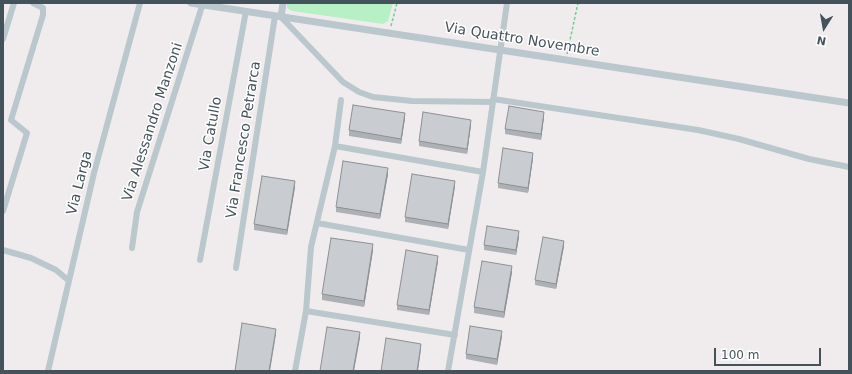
<!DOCTYPE html>
<style>
body{margin:0}
#map{position:relative;width:852px;height:374px;overflow:hidden;background:#f0eced;font-family:"DejaVu Sans",sans-serif}
canvas{display:block}
.frame{position:absolute;inset:0;border:4px solid #44535b;pointer-events:none}
.north{position:absolute;left:804px;top:8px;width:40px;height:40px;-webkit-text-stroke:3px #fff;paint-order:stroke;rotate:191deg;font-size:11px;font-weight:700;line-height:16px;text-align:center;color:#44535b}
.north::after{content:'';display:block;margin:auto;width:14px;height:18px;background:#44535b;clip-path:polygon(50% 0,100% 100%,50% 72%,0 100%)}
.scale{position:absolute;left:714px;top:348px;width:107px;height:18px;box-sizing:border-box;border:2px solid #44535b;border-top:0;padding-left:5px;font-size:12px;line-height:14px;white-space:nowrap;color:#44535b;-webkit-text-stroke:3px #fff;paint-order:stroke}
</style>
<div id="map">
<canvas width="852" height="374"></canvas>
<div class="frame"></div>
<div class="north">N</div>
<div class="scale">100 m</div>
</div>
<script>
const ctx = document.querySelector('canvas').getContext('2d');
ctx.lineJoin = 'round';
function fillPath(path, color) { ctx.fillStyle = color; ctx.fill(path, 'evenodd'); }
const poly = rows => new Path2D(rows.map(r => 'M' + r).join(''));
function strokePath(path, color, width, dash) { ctx.strokeStyle = color; ctx.lineWidth = width; ctx.lineCap = dash ? 'butt' : 'round'; ctx.setLineDash(dash || []); ctx.stroke(path); }
function drawText(font, color, halo, rows, align = 'center') {
  ctx.font = font + ' "DejaVu Sans",sans-serif'; ctx.lineWidth = 3; ctx.setLineDash([]); ctx.textBaseline = 'middle'; ctx.strokeStyle = halo; ctx.fillStyle = color; for (const [text, x, y, turn = 0] of rows) {
    ctx.save(); ctx.translate(x, y); ctx.rotate((+turn || 0) * Math.PI / 180); ctx.textAlign = isNaN(turn) ? turn : align; if (halo) ctx.strokeText(text, 0, 0); ctx.fillText(text, 0, 0); ctx.restore();
  }
}
fillPath(poly([
 [287,3,393,3,388,21,383,24,292,11,287,8]
]), '#b8f0c6');
strokePath(poly([
 [391,26,397,3],
 [567,54,578,3]
]), '#6fcf92', 1.5, [3, 2]);
strokePath(poly([
 [281,17,343,82,359,92,373,97,412,101,493,102],
 [3,39,14,3],
 [493,99,698,130,739,139,809,159,849,167],
 [335,146,483,172],
 [3,211,27,133,11,120,43,15,43,8,33,3],
 [317,223,469,250],
 [132,248,137,212,203,3],
 [3,250,31,258,56,270,68,280],
 [200,260,246,11],
 [236,268,275,16],
 [306,311,455,335],
 [48,371,94,173,140,3],
 [295,371,306,311,311,247,335,146,341,100],
 [448,371,483,172,507,3]
]), '#bac7cd', 6);
strokePath(poly([
 [191,3,849,103],
 [281,17,283,3]
]), '#bac7cd', 7);
fillPath(poly([
 [544,117,541,140,505,134,505,129],
 [405,118,401,144,349,136,349,130],
 [471,125,467,154,419,146,419,141],
 [533,158,528,193,498,188,498,183],
 [388,174,380,219,336,212,336,207],
 [455,186,448,229,405,222,405,217],
 [295,187,287,235,254,230,254,224],
 [519,237,516,255,484,250,484,245],
 [564,246,556,289,535,285,535,280],
 [373,250,364,307,322,300,322,294],
 [438,261,429,315,397,310,397,305],
 [512,272,504,318,474,313,474,307],
 [502,336,497,365,466,359,466,354]
]), '#adb0b5');
fillPath(poly([
 [544,112,544,117,541,140,541,134],
 [405,113,405,118,401,144,401,139],
 [471,120,471,125,467,154,467,149],
 [533,153,533,158,528,193,528,188],
 [388,168,388,174,380,219,380,214],
 [295,181,295,187,287,235,287,230],
 [455,181,455,186,448,229,448,224],
 [519,231,519,237,516,255,516,250],
 [564,241,564,246,556,289,556,284],
 [373,244,373,250,364,307,364,301],
 [438,256,438,261,429,315,429,310],
 [512,266,512,272,504,318,504,312],
 [276,329,276,334,270,371,269,371],
 [502,331,502,336,497,365,497,359],
 [360,332,360,338,354,371,353,371],
 [421,344,421,349,418,371,417,371]
]), '#8d9093');
const building = poly([
 [353,105,405,113,401,139,349,130,353,105],
 [509,106,544,112,541,134,505,129,509,106],
 [423,112,471,120,467,149,419,141,423,112],
 [503,148,533,153,528,188,498,183,503,148],
 [343,161,388,168,380,214,336,207,343,161],
 [412,174,455,181,448,224,405,217,412,174],
 [262,176,295,181,287,230,254,224,262,176],
 [487,226,519,231,516,250,484,245,487,226],
 [543,237,564,241,556,284,535,280,543,237],
 [331,238,373,244,364,301,322,294,331,238],
 [406,250,438,256,429,310,397,305,406,250],
 [482,261,512,266,504,312,474,307,482,261],
 [242,323,276,329,269,371,235,371,242,323],
 [470,326,502,331,497,359,466,354,470,326],
 [327,327,360,332,353,371,320,371,327,327],
 [386,338,421,344,417,371,381,371,386,338]
]);
fillPath(building, '#c9cdd2');
strokePath(building, '#8d9093', 1);
drawText('14px', '#44535b', '#fff', [
 ["Via Quattro Novembre",522,40,9],
 ["Via Alessandro Manzoni",153,122,-72],
 ["Via Catullo",211,134,-80],
 ["Via Francesco Petrarca",244,140,-81],
 ["Via Larga",80,183,-76]
]);
</script>
